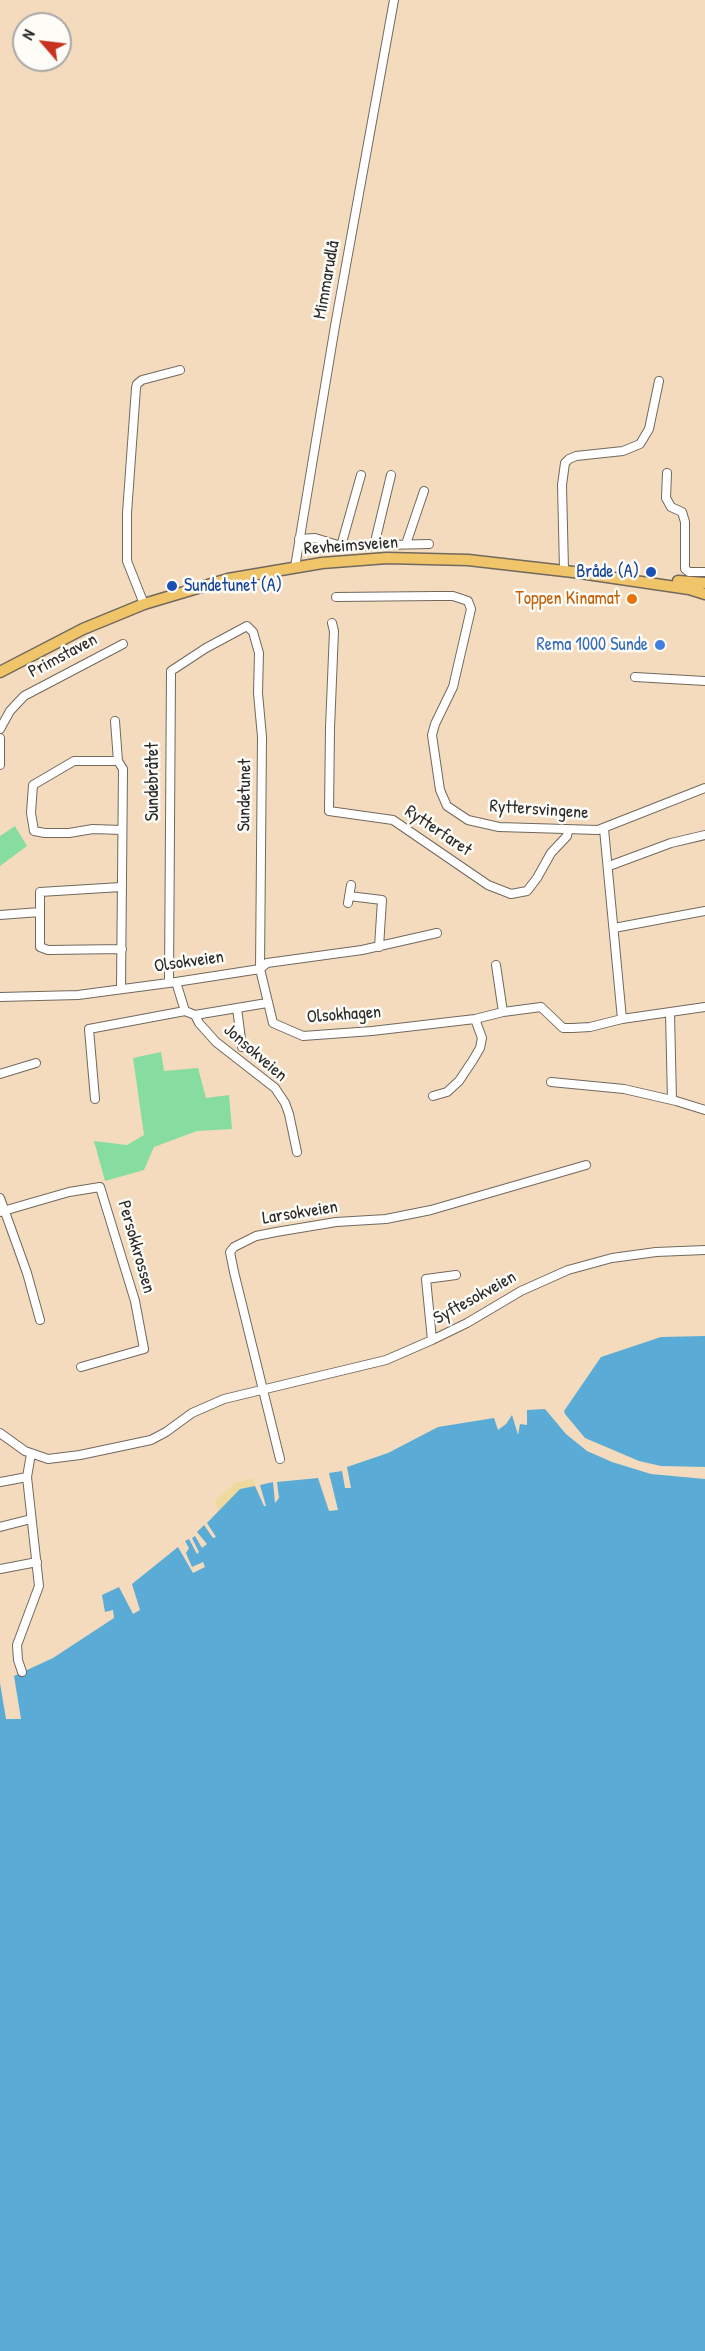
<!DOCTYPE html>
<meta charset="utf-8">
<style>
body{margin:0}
#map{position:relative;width:705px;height:2351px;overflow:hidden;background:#f4dbbe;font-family:"Patrick Hand",sans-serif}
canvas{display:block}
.north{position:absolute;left:12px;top:12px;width:60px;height:60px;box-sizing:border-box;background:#fdfcf7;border:2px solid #a9a8a5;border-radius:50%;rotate:298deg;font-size:16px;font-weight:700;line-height:24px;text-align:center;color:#2b2b2b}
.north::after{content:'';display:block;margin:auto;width:21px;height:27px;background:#c8321e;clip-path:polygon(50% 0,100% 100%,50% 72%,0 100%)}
</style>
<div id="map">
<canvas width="705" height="2351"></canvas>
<div class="north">N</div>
</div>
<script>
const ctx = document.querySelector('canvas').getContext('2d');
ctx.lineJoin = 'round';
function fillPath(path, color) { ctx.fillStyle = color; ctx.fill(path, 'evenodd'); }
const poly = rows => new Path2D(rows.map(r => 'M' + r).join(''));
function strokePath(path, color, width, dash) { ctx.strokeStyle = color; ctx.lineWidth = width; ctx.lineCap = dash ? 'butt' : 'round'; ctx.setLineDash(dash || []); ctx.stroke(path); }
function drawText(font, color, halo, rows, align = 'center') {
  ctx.font = font + ' "Patrick Hand",sans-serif'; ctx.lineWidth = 5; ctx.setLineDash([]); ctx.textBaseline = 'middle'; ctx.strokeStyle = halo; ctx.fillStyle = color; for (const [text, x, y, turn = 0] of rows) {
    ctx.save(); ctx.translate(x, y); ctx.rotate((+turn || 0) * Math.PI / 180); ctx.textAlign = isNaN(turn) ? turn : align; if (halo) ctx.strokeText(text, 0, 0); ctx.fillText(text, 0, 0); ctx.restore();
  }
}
fillPath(poly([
 [15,826,27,846,0,866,0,836],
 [161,1052,164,1071,198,1068,206,1098,229,1095,232,1129,197,1131,154,1147,144,1170,105,1181,94,1141,127,1145,144,1135,133,1058]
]), '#87dda0');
fillPath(poly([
 [253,1478,255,1486,240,1489,219,1511,215,1501,235,1483]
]), '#eeda9e');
fillPath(poly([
 [705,1336,705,1467,661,1466,639,1461,585,1438,565,1414,564,1411,601,1357,661,1337],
 [545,1409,566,1434,587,1451,612,1462,651,1474,705,1479,705,2351,0,2351,0,1683,6,1719,21,1719,14,1676,53,1658,114,1618,113,1610,105,1612,102,1595,119,1587,133,1614,140,1610,132,1584,178,1547,193,1573,205,1567,203,1562,192,1567,186,1553,189,1548,185,1541,189,1539,197,1554,199,1552,192,1538,195,1536,202,1548,207,1544,197,1532,204,1525,213,1538,216,1537,207,1523,240,1489,255,1486,264,1506,266,1506,260,1485,273,1482,275,1503,279,1498,277,1482,318,1478,329,1511,338,1510,329,1473,342,1471,345,1488,351,1488,347,1467,388,1453,438,1427,494,1418,498,1430,506,1424,512,1415,518,1435,520,1424,527,1425,527,1410]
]), '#5aabd5');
const minor = poly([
 [667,473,666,498,671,507,682,512,685,522,685,569,689,572,705,572],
 [299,539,315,538,341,546,429,544],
 [406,544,424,491],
 [341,546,361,475],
 [374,546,391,475],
 [295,567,335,326,394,0],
 [564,570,562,485,565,463,569,459,576,456,623,451,640,444,649,429,659,381],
 [336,597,436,596,453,596,468,601,471,609,453,687,435,724,432,735,440,790,447,806,468,820,499,827,598,830,705,788],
 [144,604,127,561,127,513,136,388,137,384,142,380,180,370],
 [332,623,334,631,330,728,329,811,393,820,488,885,511,894,527,891,537,878,551,853,567,836,568,830],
 [635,677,705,681],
 [115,721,118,761,123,769,121,988],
 [0,729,10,711,24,696,123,644],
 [0,738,0,765],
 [118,761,74,761,33,785,31,813,34,831,45,833,69,833,93,829,122,830],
 [604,829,622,1019],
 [609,866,671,843,705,835],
 [121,887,40,892,40,947,48,950,122,949],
 [349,896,382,900,379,947],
 [348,903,351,885],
 [0,915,40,912],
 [614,928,705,911],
 [496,965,503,1012],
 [169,982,171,671,206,648,247,626,253,632,259,653,258,693,262,737,260,969,273,1023,303,1036,372,1031,475,1019,503,1012,541,1007,563,1028,573,1028,590,1027,622,1019,705,1007],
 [176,982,185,1011,195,1015,199,1023,216,1042,275,1088,285,1103,289,1114,297,1152],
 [0,997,78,995,176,982,260,969,267,963,362,950,437,933],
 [237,1008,242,1047],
 [670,1013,672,1100],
 [195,1015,267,1003],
 [0,1074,36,1063],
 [551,1082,624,1089,676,1101,705,1110],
 [433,1096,447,1092,459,1081,473,1060,480,1048,482,1038,475,1019],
 [95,1099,89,1029,185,1011],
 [0,1198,27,1273,40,1320],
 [0,1212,69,1192,100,1187,135,1301,144,1349,81,1367],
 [432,1340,426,1279,456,1275],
 [0,1433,25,1451,48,1459,80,1455,151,1440,166,1432,192,1413,224,1399,386,1360,432,1340,467,1323,521,1291,568,1270,612,1258,656,1252,705,1250],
 [280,1459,234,1272,230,1252,234,1247,256,1236,276,1232,336,1222,386,1219,431,1210,586,1165],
 [0,1482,27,1477],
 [0,1527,31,1519],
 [0,1569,37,1562],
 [22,1672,18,1660,17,1645,39,1586,27,1477,31,1454]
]);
const major = poly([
 [678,581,705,583],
 [0,672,83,629,144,604,228,579,322,563,387,558,468,560,573,572,689,589,705,594]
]);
strokePath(minor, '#71695e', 10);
strokePath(major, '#71695e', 13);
strokePath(minor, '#fff', 8);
strokePath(major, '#f0c469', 10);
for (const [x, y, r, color] of [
 [651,572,6,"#1a4fb4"],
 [172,586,6,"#1a4fb4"],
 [632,599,6,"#e8710a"],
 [660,645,6,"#3f7fe0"]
]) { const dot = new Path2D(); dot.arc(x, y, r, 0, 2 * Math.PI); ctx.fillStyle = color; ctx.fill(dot); strokePath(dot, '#fdfcf7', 2); }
drawText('18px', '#2b2b2b', '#fdfcf7', [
 ["Mimmarudlå",327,280,-80],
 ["Revheimsveien",351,546,-4],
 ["Primstaven",63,656,-28],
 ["Sundebråtet",153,782,-90],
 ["Sundetunet",245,795,-89],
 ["Ryttersvingene",539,810,4],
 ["Rytterfaret",438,831,34],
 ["Olsokveien",189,962,-8],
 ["Olsokhagen",344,1015,-4],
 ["Jonsokveien",255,1053,41],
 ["Larsokveien",300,1213,-9],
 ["Persokkrossen",136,1247,74],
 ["Syftesokveien",475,1298,-29]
]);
drawText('18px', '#164399', '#fdfcf7', [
 ["Bråde (A)",639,572],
 ["Sundetunet (A)",184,586,"left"]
], 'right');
drawText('18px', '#c56008', '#fdfcf7', [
 ["Toppen Kinamat",620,599]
], 'right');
drawText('18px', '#366cbe', '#fdfcf7', [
 ["Rema 1000 Sunde",648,645]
], 'right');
</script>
